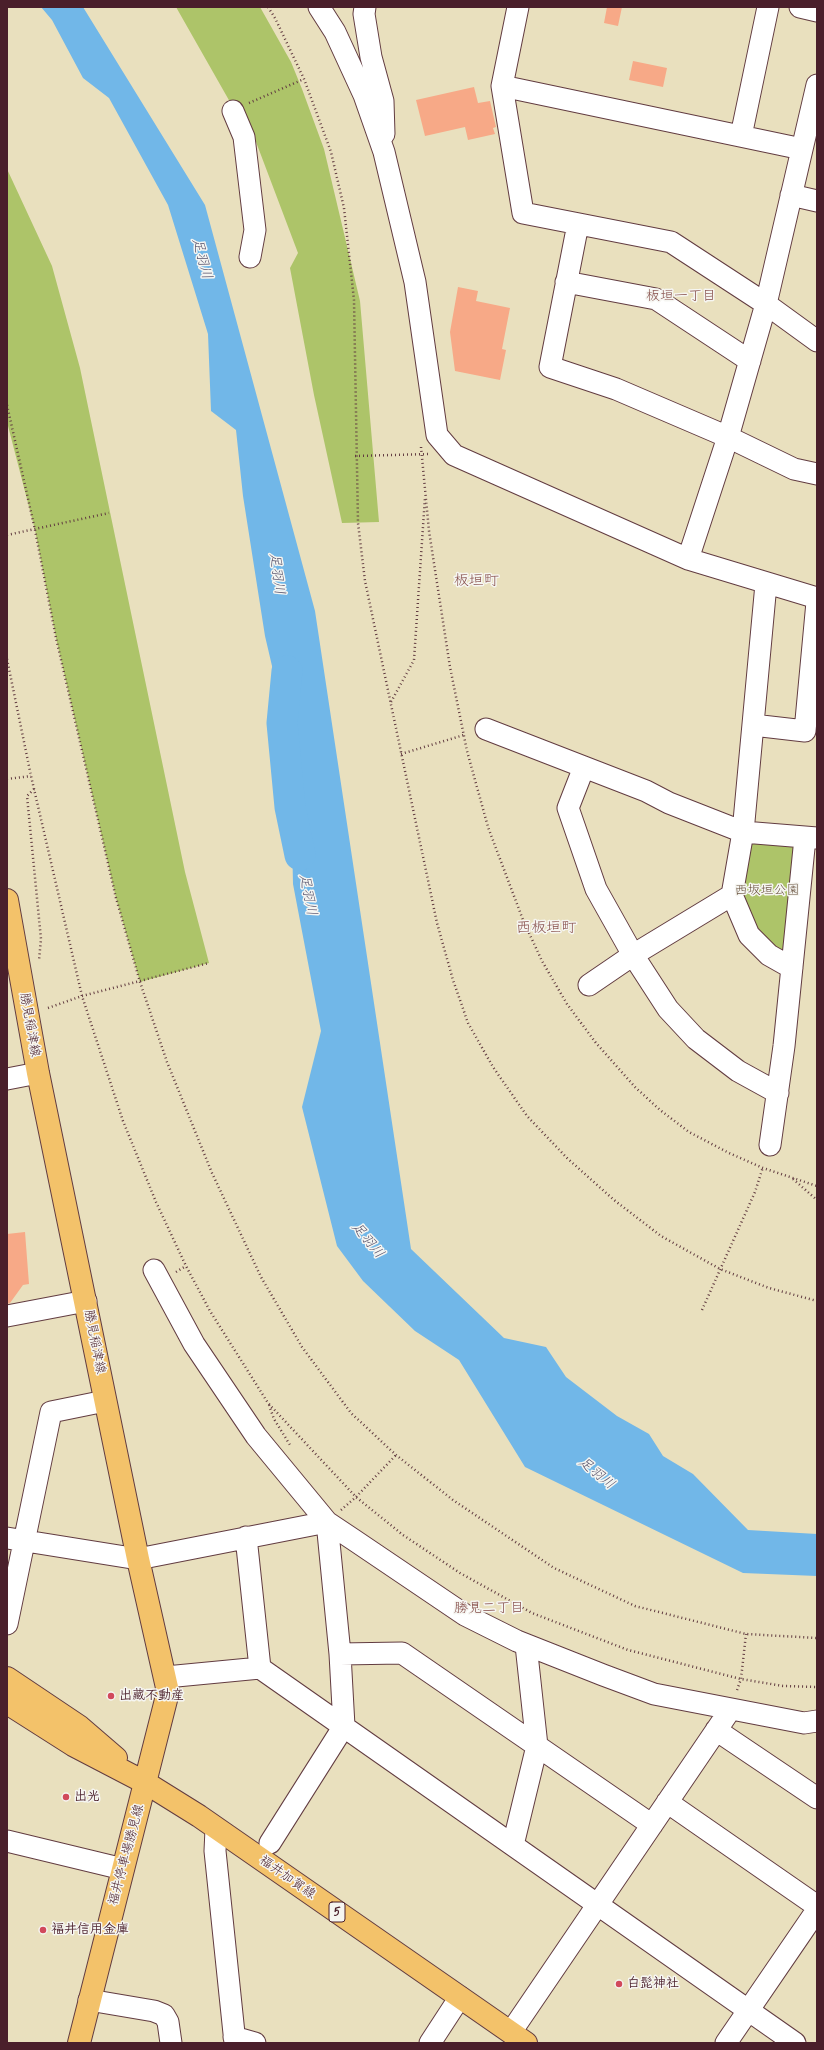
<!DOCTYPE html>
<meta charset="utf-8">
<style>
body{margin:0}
#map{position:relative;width:824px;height:2050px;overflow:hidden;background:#e9e0be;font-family:Mynerve,sans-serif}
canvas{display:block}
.frame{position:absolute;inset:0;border:8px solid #4a1f2b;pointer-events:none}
</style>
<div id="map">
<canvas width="824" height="2050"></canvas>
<div class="frame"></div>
</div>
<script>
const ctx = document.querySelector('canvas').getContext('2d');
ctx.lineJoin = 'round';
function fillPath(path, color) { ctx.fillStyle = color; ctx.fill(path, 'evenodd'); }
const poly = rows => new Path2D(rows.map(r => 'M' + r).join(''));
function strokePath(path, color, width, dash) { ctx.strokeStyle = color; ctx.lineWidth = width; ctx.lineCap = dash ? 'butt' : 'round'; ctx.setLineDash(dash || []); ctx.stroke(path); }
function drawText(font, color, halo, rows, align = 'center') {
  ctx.font = font + ' Mynerve,"Klee One",sans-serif'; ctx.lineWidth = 3; ctx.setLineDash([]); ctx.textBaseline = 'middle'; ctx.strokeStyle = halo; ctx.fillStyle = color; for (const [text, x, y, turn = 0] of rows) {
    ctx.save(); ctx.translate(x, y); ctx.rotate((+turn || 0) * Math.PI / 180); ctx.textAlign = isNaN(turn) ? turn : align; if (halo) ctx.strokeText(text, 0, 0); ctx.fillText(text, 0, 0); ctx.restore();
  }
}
fillPath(poly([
 [176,7,260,7,291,62,302,89,324,149,360,301,379,522,342,523,314,395,290,268,298,253,253,134,230,102],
 [7,169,52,266,80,368,185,872,209,963,140,982,116,898,56,638,35,530,7,422],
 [749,834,801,842,788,959,773,954,737,895]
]), '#adc469');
fillPath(poly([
 [41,7,83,7,205,205,315,611,411,1249,504,1338,546,1347,566,1377,617,1416,649,1434,663,1456,693,1474,748,1530,817,1534,817,1576,743,1573,525,1467,459,1360,415,1331,363,1281,337,1246,302,1107,321,1031,293,884,290,743,265,636,243,496,236,430,211,411,208,334,168,205,109,98,83,78,52,20]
]), '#71b7e8');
strokePath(poly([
 [287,671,282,723,290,807,300,855]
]), '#71b7e8', 31);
fillPath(poly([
 [607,7,622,7,618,26,604,23],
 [633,61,667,68,663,87,629,80],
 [474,87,478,103,490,101,496,127,493,128,495,134,468,140,465,127,425,136,416,100],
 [458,287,478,291,476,301,510,308,502,349,506,350,500,380,455,371,450,332],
 [25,1232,29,1284,23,1285,10,1303,7,1304,7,1234]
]), '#f7a987');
const minor = poly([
 [319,7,335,32,364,95,384,152,415,282,437,435,454,455,688,559,817,598],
 [365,7,364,14,371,57,383,101,384,134],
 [518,7,502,86,523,213,671,242,766,304,817,341],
 [800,7,817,11],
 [502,86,802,149],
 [233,111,244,137,255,230,250,257],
 [741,136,768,7],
 [791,195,817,201],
 [578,224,550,367,616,389,728,437,794,469,817,474],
 [566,282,656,299,750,361],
 [688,559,728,437,766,304,817,85],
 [766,584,743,832,732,895,749,935,769,955,792,968],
 [753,725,805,731,817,602],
 [486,729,646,791,669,803,743,832,817,838],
 [584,767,568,808,596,889,633,955,668,1009,696,1039,738,1071,778,1093],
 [589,985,633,955,732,895],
 [7,1079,38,1073],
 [770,1145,784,1046,805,838],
 [154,1270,194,1344,256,1436,327,1522,354,1540,465,1615,517,1641,603,1675,654,1694,804,1723,817,1721],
 [7,1316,86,1301],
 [246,1537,260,1668],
 [7,1538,138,1559,327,1522],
 [7,1624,51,1412,105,1401],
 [340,1654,402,1653,652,1825],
 [166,1677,260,1668,795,2043],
 [716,1730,817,1798],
 [667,1802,817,1906],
 [216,1829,215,1851,235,2043],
 [7,1841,123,1869],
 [270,1843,344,1726,340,1654,327,1522],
 [513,1845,537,1746,526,1645],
 [89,2000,154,2011,164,2015,168,2022,171,2043],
 [511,2032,730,1710],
 [234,2037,255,2043],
 [430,2043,460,1997],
 [726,2043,817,1910]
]);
const major = poly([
 [7,900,38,1073,138,1559,168,1692,79,2043],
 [7,1678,80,1727,116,1758],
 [7,1703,73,1745,146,1783,199,1816,526,2043]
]);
strokePath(minor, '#623c41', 23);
strokePath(major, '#623c41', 24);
strokePath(poly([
 [268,7,275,18,304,79,331,152,344,208,354,300,358,523,365,581,437,923,453,980,468,1023,493,1067,527,1116,567,1158,614,1200,661,1236,720,1269,769,1288,817,1301],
 [249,103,304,79],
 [7,405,35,530,56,638,116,898,140,982,167,1062,212,1173,261,1277,302,1347,351,1413,396,1455,453,1500,554,1568,635,1606,746,1634,817,1638],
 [421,447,429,531,450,667,467,751,488,827,523,920,542,961,567,1004,596,1043,635,1087,660,1110,689,1132,729,1153,763,1168,817,1186],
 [355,456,429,454],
 [7,535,109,513],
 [7,659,31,776,82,996,123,1121,156,1202,186,1266,210,1311,268,1403,356,1497,403,1535,460,1573,532,1613,628,1650,741,1679,783,1686,817,1687],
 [391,702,414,660,425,497],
 [401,754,464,735],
 [7,779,31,776],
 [34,789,27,796,41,939,39,960],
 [48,1008,82,996,209,963],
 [793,1179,817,1200],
 [176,1272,186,1266],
 [702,1310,755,1192,763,1167],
 [269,1405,274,1419,290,1445],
 [341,1510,356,1497,396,1455],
 [737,1690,741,1679,746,1634]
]), '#623c41', 2.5, [1, 3]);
strokePath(minor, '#fff', 21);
strokePath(major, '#f3c26a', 22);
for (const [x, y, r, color] of [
 [111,1696,4,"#d1495b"],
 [66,1797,4,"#d1495b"],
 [43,1930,4,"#d1495b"],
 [619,1984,4,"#d1495b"]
]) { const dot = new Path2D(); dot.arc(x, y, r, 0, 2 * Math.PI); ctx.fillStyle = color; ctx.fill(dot); strokePath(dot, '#f6f6f2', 1.5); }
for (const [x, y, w] of [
 [337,1912,16]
]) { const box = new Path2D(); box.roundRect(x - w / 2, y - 10, w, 20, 3); ctx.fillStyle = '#f6f6f2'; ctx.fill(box); strokePath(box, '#4a1f2b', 1); }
drawText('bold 12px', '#4a1f2b', null, [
 ["5",337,1912]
]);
drawText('13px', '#68513e', '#f6f6f2', [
 ["西坂垣公園",767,891]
]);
drawText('13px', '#4a1f2b', '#f6f6f2', [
 ["勝見稲津線",29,1025,80],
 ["勝見稲津線",94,1342,79],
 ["福井停車場勝見線",127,1855,-75],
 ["福井加賀線",287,1878,35]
]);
drawText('bold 13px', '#4a1f2b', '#f6f6f2', [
 ["出藏不動産",119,1696],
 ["出光",74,1797],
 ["福井信用金庫",51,1930],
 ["白髭神社",627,1984]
], 'left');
drawText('italic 14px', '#58546d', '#f6f6f2', [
 ["足羽川",201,259,75],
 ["足羽川",276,574,82],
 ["足羽川",307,895,79],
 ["足羽川",367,1241,50],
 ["足羽川",596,1474,39]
]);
drawText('14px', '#874f4b', '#f6f6f2', [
 ["板垣一丁目",681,297],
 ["勝見二丁目",489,1609]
]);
drawText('15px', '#874f4b', '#f6f6f2', [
 ["板垣町",476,582],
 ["西板垣町",546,929]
]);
</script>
